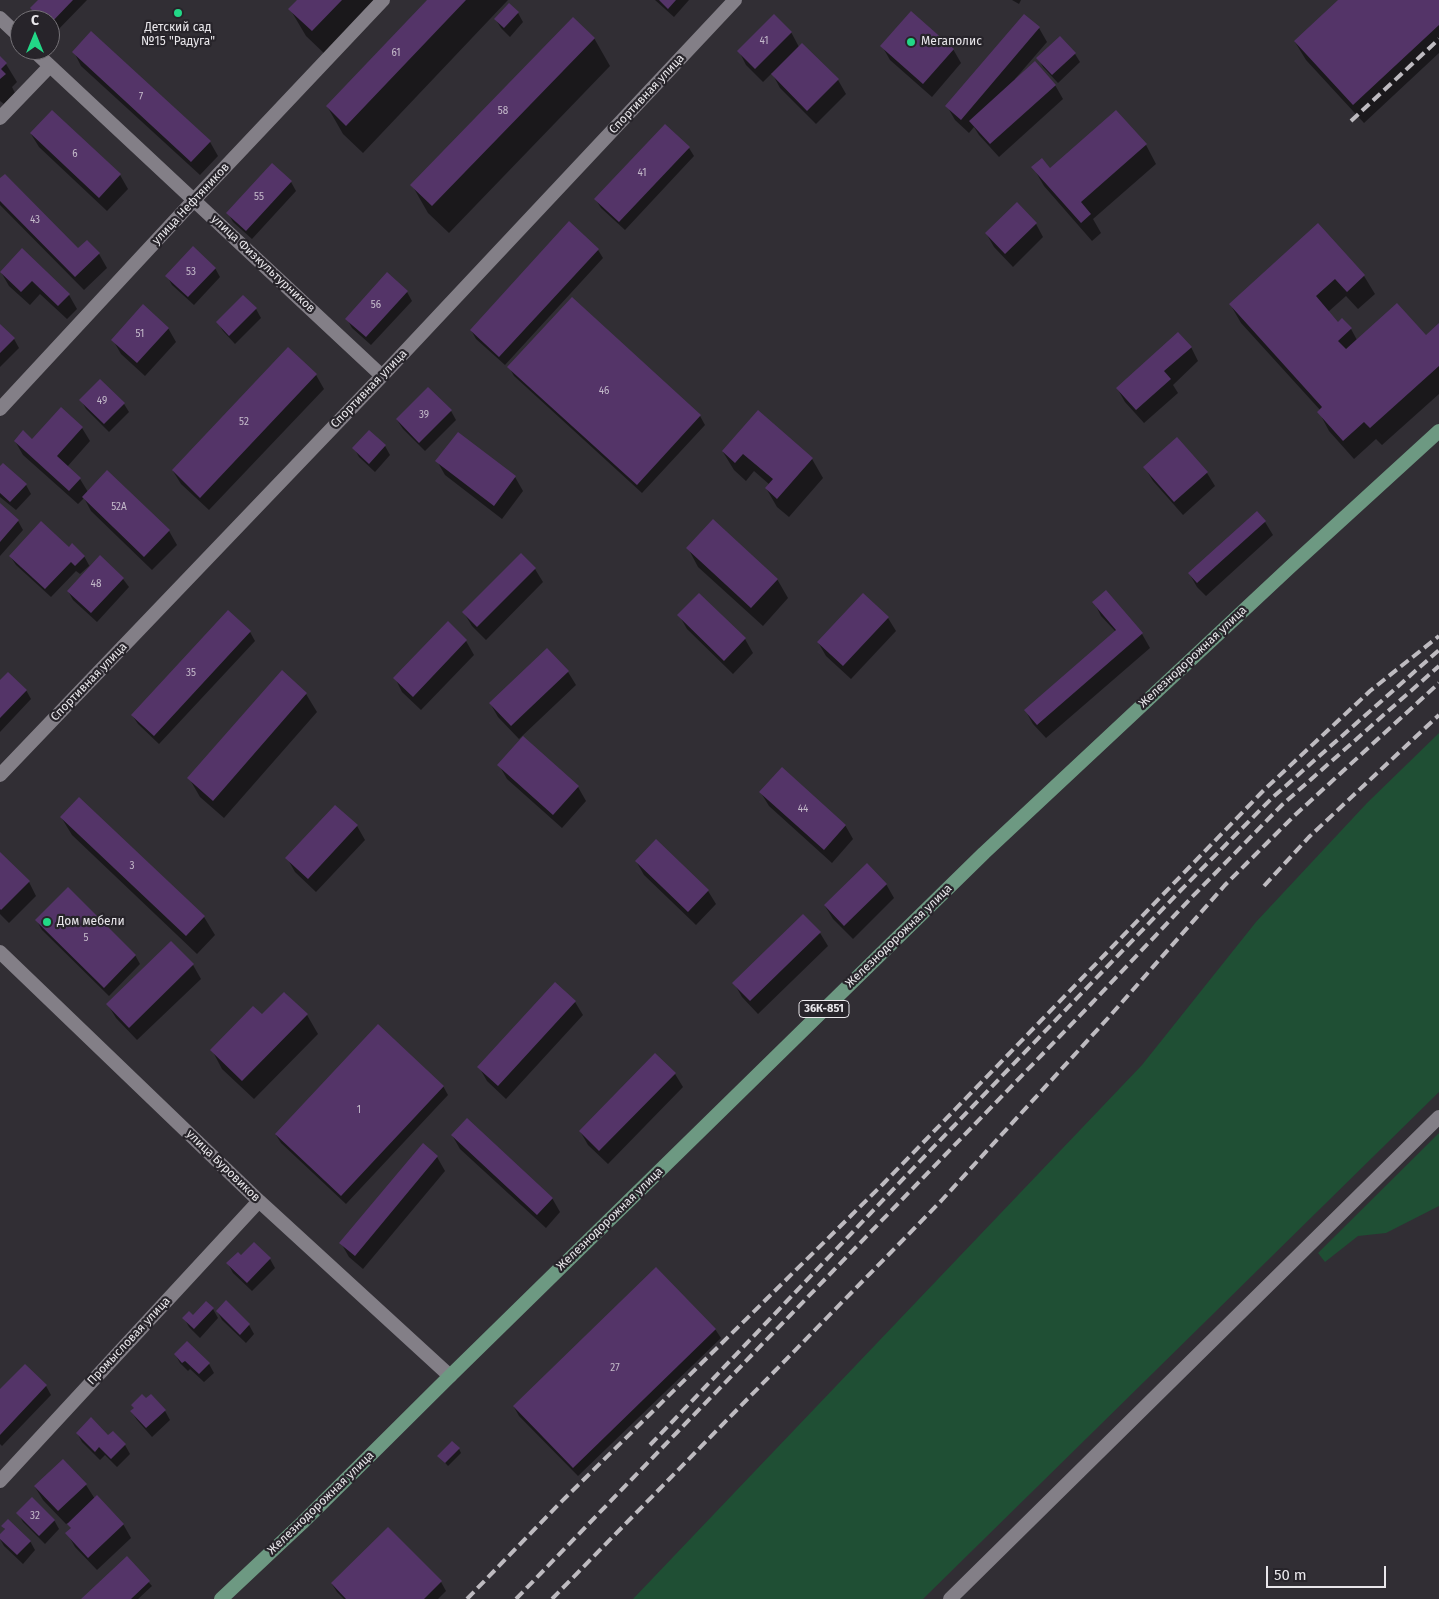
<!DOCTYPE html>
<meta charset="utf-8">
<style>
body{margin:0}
#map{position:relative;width:1439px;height:1599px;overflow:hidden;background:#312e34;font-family:"Fira Sans",sans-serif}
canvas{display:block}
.north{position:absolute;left:10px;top:10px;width:50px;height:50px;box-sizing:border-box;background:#27242a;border:1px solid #757277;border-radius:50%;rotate:0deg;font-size:14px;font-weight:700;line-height:20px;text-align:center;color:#e9e7eb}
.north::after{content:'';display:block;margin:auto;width:18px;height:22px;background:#22d887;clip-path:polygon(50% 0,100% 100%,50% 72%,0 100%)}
.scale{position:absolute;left:1266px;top:1566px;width:120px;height:22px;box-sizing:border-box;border:2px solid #e9e7eb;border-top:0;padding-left:6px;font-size:15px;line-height:18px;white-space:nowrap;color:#e9e7eb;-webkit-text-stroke:4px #27242a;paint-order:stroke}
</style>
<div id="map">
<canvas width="1439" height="1599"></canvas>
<div class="north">С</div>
<div class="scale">50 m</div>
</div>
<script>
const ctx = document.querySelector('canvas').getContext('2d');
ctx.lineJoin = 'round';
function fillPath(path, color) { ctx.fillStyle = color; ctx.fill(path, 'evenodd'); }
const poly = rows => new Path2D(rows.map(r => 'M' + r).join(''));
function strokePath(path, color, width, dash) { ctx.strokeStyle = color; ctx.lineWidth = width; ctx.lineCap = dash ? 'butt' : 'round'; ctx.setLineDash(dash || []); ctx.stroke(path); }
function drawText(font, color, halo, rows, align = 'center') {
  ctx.font = font + ' "Fira Sans",sans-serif'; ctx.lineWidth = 4.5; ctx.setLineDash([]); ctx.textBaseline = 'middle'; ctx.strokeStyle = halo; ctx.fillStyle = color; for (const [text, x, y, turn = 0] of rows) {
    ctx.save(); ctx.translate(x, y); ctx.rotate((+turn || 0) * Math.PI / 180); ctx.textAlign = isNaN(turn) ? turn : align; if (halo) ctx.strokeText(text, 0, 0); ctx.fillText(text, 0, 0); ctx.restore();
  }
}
fillPath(poly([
 [1439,733,1439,1092,923,1599,633,1599,1142,1065,1256,922,1367,803],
 [1439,1133,1439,1206,1386,1233,1358,1236,1325,1262,1318,1253]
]), '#1f4f34');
fillPath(poly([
 [40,0,87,0,54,34,50,30,50,20,39,20,32,9],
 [298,0,384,0,329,58,306,36,290,9],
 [428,0,508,0,363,153,343,134,327,106],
 [655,0,689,0,674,17],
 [1012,0,1021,0,1019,4],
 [1340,0,1439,0,1439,53,1364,123,1306,60,1295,42],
 [518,13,523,22,510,37,501,28,496,20],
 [1039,28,1047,42,1015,79,1055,85,1063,99,999,157,979,135,974,127,969,133,955,120,947,106],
 [791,32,799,47,838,80,846,94,816,124,780,88,772,73,763,82,746,65,739,51],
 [594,38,610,66,449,233,428,213,412,185],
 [882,46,953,49,961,63,932,97,890,60],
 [74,52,210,142,218,156,200,175,81,66],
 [1075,54,1080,62,1058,83,1043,67,1038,58],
 [0,57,6,64,17,82,12,87,15,93,4,104,0,101],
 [31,134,120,175,128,189,107,211,39,147],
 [1146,145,1156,164,1093,219,1101,233,1092,241,1044,186,1033,167,1050,170],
 [689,148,694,156,625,230,601,208,596,200],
 [272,165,291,182,296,191,252,239,233,222,228,213],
 [0,180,78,250,99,254,107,268,84,290,0,205],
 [1036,224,1043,237,1013,267,994,247,986,233],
 [1318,225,1364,276,1375,294,1358,309,1346,296,1328,312,1338,323,1342,320,1351,329,1357,340,1426,337,1439,325,1439,394,1382,445,1376,439,1354,459,1329,431,1319,412,1321,411,1241,323,1230,304],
 [22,250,69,295,77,309,67,319,40,294,30,305,9,286,1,272],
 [598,250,603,258,505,365,476,339,471,330],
 [215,268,220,277,194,305,172,285,167,276],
 [407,292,412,301,371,345,352,328,347,319],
 [256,309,261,318,235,344,223,331,218,323],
 [0,325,14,339,19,348,0,367],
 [168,328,176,342,145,376,121,354,113,340],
 [1191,347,1198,361,1173,385,1178,393,1144,423,1125,402,1117,388],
 [509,367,700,416,705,425,642,493,514,376],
 [316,375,324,389,209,510,181,484,173,471],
 [81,400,124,404,129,412,109,432,86,409],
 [451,411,456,420,425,451,403,429,397,420],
 [758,412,812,459,823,478,789,517,777,507,766,488,770,485,754,471,746,481,734,470,723,452],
 [82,428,90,441,67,467,80,479,88,492,169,531,177,545,152,570,91,511,84,498,78,504,23,455,15,441,32,440],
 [369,432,385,446,390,455,375,472,359,457,354,448],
 [458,433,515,477,523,491,502,519,445,475,437,461],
 [1177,439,1207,473,1215,486,1183,515,1153,481,1145,468],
 [0,468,26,485,31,494,16,510,0,497],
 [0,504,18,521,23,530,0,556],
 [1265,522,1273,535,1206,596,1197,587,1189,573],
 [688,548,777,579,788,598,763,626,698,567],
 [69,549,84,556,90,567,89,566,80,574,76,571,51,597,16,565,10,556],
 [100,557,123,579,129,587,97,622,73,600,68,591],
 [535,569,543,582,486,640,472,626,464,613],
 [1105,592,1142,634,1150,648,1046,738,1033,724,1025,710,1116,632,1101,616,1094,602],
 [699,594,745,639,753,653,733,674,687,629,679,615],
 [888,618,896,631,851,679,826,656,818,642],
 [448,623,466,641,474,655,421,710,402,692,395,678],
 [250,632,255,641,159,744,138,724,132,715],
 [568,672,576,685,519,739,498,717,490,703],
 [0,682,26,690,31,699,0,732],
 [306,694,317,712,224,818,200,797,189,778],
 [523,738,578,787,586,801,562,828,507,779,499,765],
 [761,793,845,825,853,839,832,863,769,806],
 [61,817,204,917,215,935,197,954,72,835],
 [357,826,365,840,316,892,295,872,287,858],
 [0,854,29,882,36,896,9,923,0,914],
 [636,861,708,891,716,904,696,925,644,875],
 [886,884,894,898,853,939,833,919,825,906],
 [37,921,135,955,140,964,109,996,42,930],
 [820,933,828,946,758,1014,742,997,734,983],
 [193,965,201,979,137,1040,116,1018,108,1005],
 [285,993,307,1015,318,1034,254,1099,222,1069,212,1050,262,1016],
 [575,1002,583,1015,506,1099,487,1081,479,1067],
 [675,1074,683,1087,608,1164,588,1145,580,1131],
 [443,1086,448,1095,346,1204,281,1143,276,1135],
 [452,1135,552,1198,560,1212,546,1228,460,1149],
 [423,1145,437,1157,445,1171,363,1269,349,1257,341,1243],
 [242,1257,270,1259,275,1268,252,1291,233,1273,228,1264],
 [226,1302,249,1325,254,1334,246,1343,222,1320,217,1311],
 [206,1303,213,1309,218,1318,200,1338,189,1327,184,1318,193,1316],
 [715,1329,721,1338,578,1476,519,1416,514,1407],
 [175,1354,209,1364,214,1373,204,1382,190,1369,188,1371,180,1363],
 [25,1366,46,1386,51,1395,2,1446,0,1444,0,1391],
 [135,1408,165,1411,170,1420,152,1437,137,1420,131,1411],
 [113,1432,125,1445,130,1454,117,1467,105,1455,100,1460,82,1442,77,1433,108,1437],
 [459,1449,461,1453,448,1466,439,1456],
 [86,1485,95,1499,123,1524,131,1538,97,1570,75,1547,67,1533,72,1529,68,1523,66,1524,43,1500,35,1487],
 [18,1513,54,1520,59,1529,45,1544,23,1522],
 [3,1526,30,1541,35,1550,23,1564,4,1546,0,1539,0,1536,5,1530],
 [127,1558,152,1586,138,1599,83,1599],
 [441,1582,446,1591,438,1599,344,1599,337,1592,332,1584]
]), '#0007');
fillPath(poly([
 [38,0,73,0,50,24,50,20,42,20,30,8],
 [297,0,342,0,312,31,288,9],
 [427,0,466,0,346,126,326,106],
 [659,0,676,0,668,9],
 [1338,0,1439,0,1439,25,1353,105,1294,41],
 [509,3,519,12,504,28,494,19],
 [911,11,954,49,923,84,880,46],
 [774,14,792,32,755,69,737,51],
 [1024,14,1040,27,961,120,945,106],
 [573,17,595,38,432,206,410,185],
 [91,31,211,141,191,162,72,52],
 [1060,36,1076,53,1052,75,1036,58],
 [802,43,839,79,807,111,771,74],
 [0,56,7,63,1,69,6,74,0,79],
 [1035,61,1056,85,990,144,969,121],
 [52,110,121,174,99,198,30,133],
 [1116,110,1147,144,1081,202,1091,214,1081,223,1031,167,1042,158,1050,168],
 [665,124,690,147,619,222,594,199],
 [272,163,292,181,246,231,226,213],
 [5,174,78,248,87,240,100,253,75,277,0,201,0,178],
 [1017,202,1037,223,1005,254,985,233],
 [569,221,599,249,499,357,470,330],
 [1318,223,1365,275,1347,292,1335,279,1316,296,1338,322,1342,318,1352,328,1338,341,1346,349,1397,303,1426,335,1439,323,1439,366,1370,428,1364,422,1343,441,1317,412,1322,407,1229,304],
 [193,246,216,268,188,297,165,276],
 [22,248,70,294,58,306,32,281,21,292,0,272],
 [387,272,408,291,366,337,345,319],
 [243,295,257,308,229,336,216,322],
 [572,297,701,415,637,485,507,367],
 [143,304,169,328,137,363,111,340],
 [0,324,15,338,0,353],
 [1178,332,1192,347,1164,371,1171,379,1136,410,1116,388],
 [288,347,317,374,200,498,172,470],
 [100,379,125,403,104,424,79,400],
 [428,387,452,410,419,443,396,419],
 [61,407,83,427,57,456,81,478,69,491,14,441,23,430,32,439],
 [758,410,813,458,777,499,765,488,773,479,743,454,735,463,722,451],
 [369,430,386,445,369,464,352,448],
 [458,432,516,476,494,506,435,461],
 [1177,437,1208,472,1174,502,1143,467],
 [3,463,27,484,10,502,0,493,0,466],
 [107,470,170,530,144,557,82,497],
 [0,503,19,520,0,542],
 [1257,511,1266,521,1197,583,1188,573],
 [713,519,778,579,751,608,686,548],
 [41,521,69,547,72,543,85,556,75,566,71,562,45,589,9,556],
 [521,553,536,568,477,627,462,612],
 [100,555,124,578,91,613,67,591],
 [1106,590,1143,633,1037,725,1024,710,1116,630,1092,602],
 [699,593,746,638,724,661,677,615],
 [863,593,889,617,843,666,817,642],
 [228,610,251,631,154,736,131,715],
 [448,621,467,640,413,697,393,678],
 [547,648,569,671,511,726,489,703],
 [282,670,307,693,213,801,187,778],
 [8,672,27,690,0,718,0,680],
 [523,736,579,786,553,815,497,765],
 [782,767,846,825,824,850,759,792],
 [79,797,205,916,186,936,60,817],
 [335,805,358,825,308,879,285,858],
 [656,839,709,890,688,912,635,861],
 [0,852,30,881,1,910,0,909],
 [867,863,887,884,844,926,824,905],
 [68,887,136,955,104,988,35,920],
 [803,914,821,932,750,1001,732,983],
 [171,941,194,964,129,1028,106,1004],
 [555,982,576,1001,498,1086,477,1067],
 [284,992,308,1014,242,1081,210,1050,253,1006,262,1014],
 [378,1024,444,1086,341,1196,275,1134],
 [655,1053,676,1073,599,1151,579,1131],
 [467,1118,553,1198,537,1215,451,1135],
 [423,1143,438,1156,355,1256,339,1243],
 [254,1242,271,1258,247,1283,226,1263,238,1252,241,1255],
 [656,1267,716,1329,573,1468,513,1406],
 [226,1300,250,1324,240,1335,216,1311],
 [206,1301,214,1308,194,1329,182,1318,189,1311,193,1315],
 [187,1341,210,1363,199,1374,185,1361,182,1363,174,1354],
 [25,1364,47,1385,0,1435,0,1389],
 [142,1394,146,1398,151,1394,166,1410,146,1428,130,1411,134,1408,131,1405],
 [91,1417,108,1435,113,1431,126,1444,111,1459,99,1447,95,1452,76,1433],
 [452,1441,460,1448,445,1463,437,1456],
 [63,1459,87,1484,58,1511,34,1486],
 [97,1495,124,1524,88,1558,65,1533,71,1528,67,1524],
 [32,1497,55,1520,39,1536,16,1513],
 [8,1519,31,1541,17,1555,0,1539,0,1534,5,1529,1,1526],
 [388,1527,442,1581,424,1599,346,1599,331,1583],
 [127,1556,150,1581,131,1599,81,1599]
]), '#543468');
strokePath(poly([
 [0,18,20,37],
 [33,50,382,376],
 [0,118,50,66],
 [0,409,194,200,383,0],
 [0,775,382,376,735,0],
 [0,952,259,1201,450,1376],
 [0,1481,259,1201],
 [950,1599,1439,1117]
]), '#837f87', 14);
strokePath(poly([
 [221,1599,302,1523,450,1376,984,853,1289,568,1439,431]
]), '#6d9982', 14);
strokePath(poly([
 [1351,121,1439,39],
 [1264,886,1309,837,1439,715],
 [650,1445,924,1157,1181,890,1272,798,1439,650],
 [467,1599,558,1505,883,1184,1264,790,1370,691,1439,636],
 [516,1599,1091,1004,1191,898,1282,805,1439,666],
 [552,1599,941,1201,1109,1017,1225,885,1294,816,1439,683]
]), '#bebbc0', 4, [10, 5]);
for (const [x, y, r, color] of [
 [178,13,5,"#22d887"],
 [911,42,5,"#22d887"],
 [47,922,5,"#22d887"]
]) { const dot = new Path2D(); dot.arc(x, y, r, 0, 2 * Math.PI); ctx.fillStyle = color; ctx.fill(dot); strokePath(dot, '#27242a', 2); }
drawText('10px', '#c4baca', null, [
 ["41",764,41],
 ["61",396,53],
 ["7",141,97],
 ["58",503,111],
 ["6",75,154],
 ["41",642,173],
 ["55",259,197],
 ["43",35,220],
 ["53",191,272],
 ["56",376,305],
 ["51",140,334],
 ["46",604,391],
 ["49",102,401],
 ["39",424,415],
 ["52",244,422],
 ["52А",119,507],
 ["48",96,584],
 ["35",191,673],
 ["44",803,809],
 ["3",132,866],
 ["5",86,938],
 ["1",359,1110],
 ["27",615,1368],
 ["32",35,1516]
]);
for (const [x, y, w] of [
 [824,1009,50]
]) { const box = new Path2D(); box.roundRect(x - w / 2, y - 8.5, w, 17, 4); ctx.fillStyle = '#27242a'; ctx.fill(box); strokePath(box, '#e9e7eb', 1); }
drawText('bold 11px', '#e9e7eb', null, [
 ["36К-851",824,1009]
]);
drawText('12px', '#e9e7eb', '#27242a', [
 ["Детский сад",178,28,"center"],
 ["№15 \"Радуга\"",178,42,"center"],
 ["Мегаполис",921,42],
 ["Дом мебели",57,922]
], 'left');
drawText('12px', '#e9e7eb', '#27242a', [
 ["Спортивная улица",647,94,-47],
 ["улица Нефтяников",191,204,-47],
 ["улица Физкультурников",263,264,43],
 ["Спортивная улица",369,389,-46],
 ["Железнодорожная улица",1193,657,-43],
 ["Спортивная улица",89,682,-46],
 ["Железнодорожная улица",899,936,-44],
 ["улица Буровиков",223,1166,44],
 ["Железнодорожная улица",610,1219,-44],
 ["Промысловая улица",129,1341,-47],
 ["Железнодорожная улица",321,1503,-44]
]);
</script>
